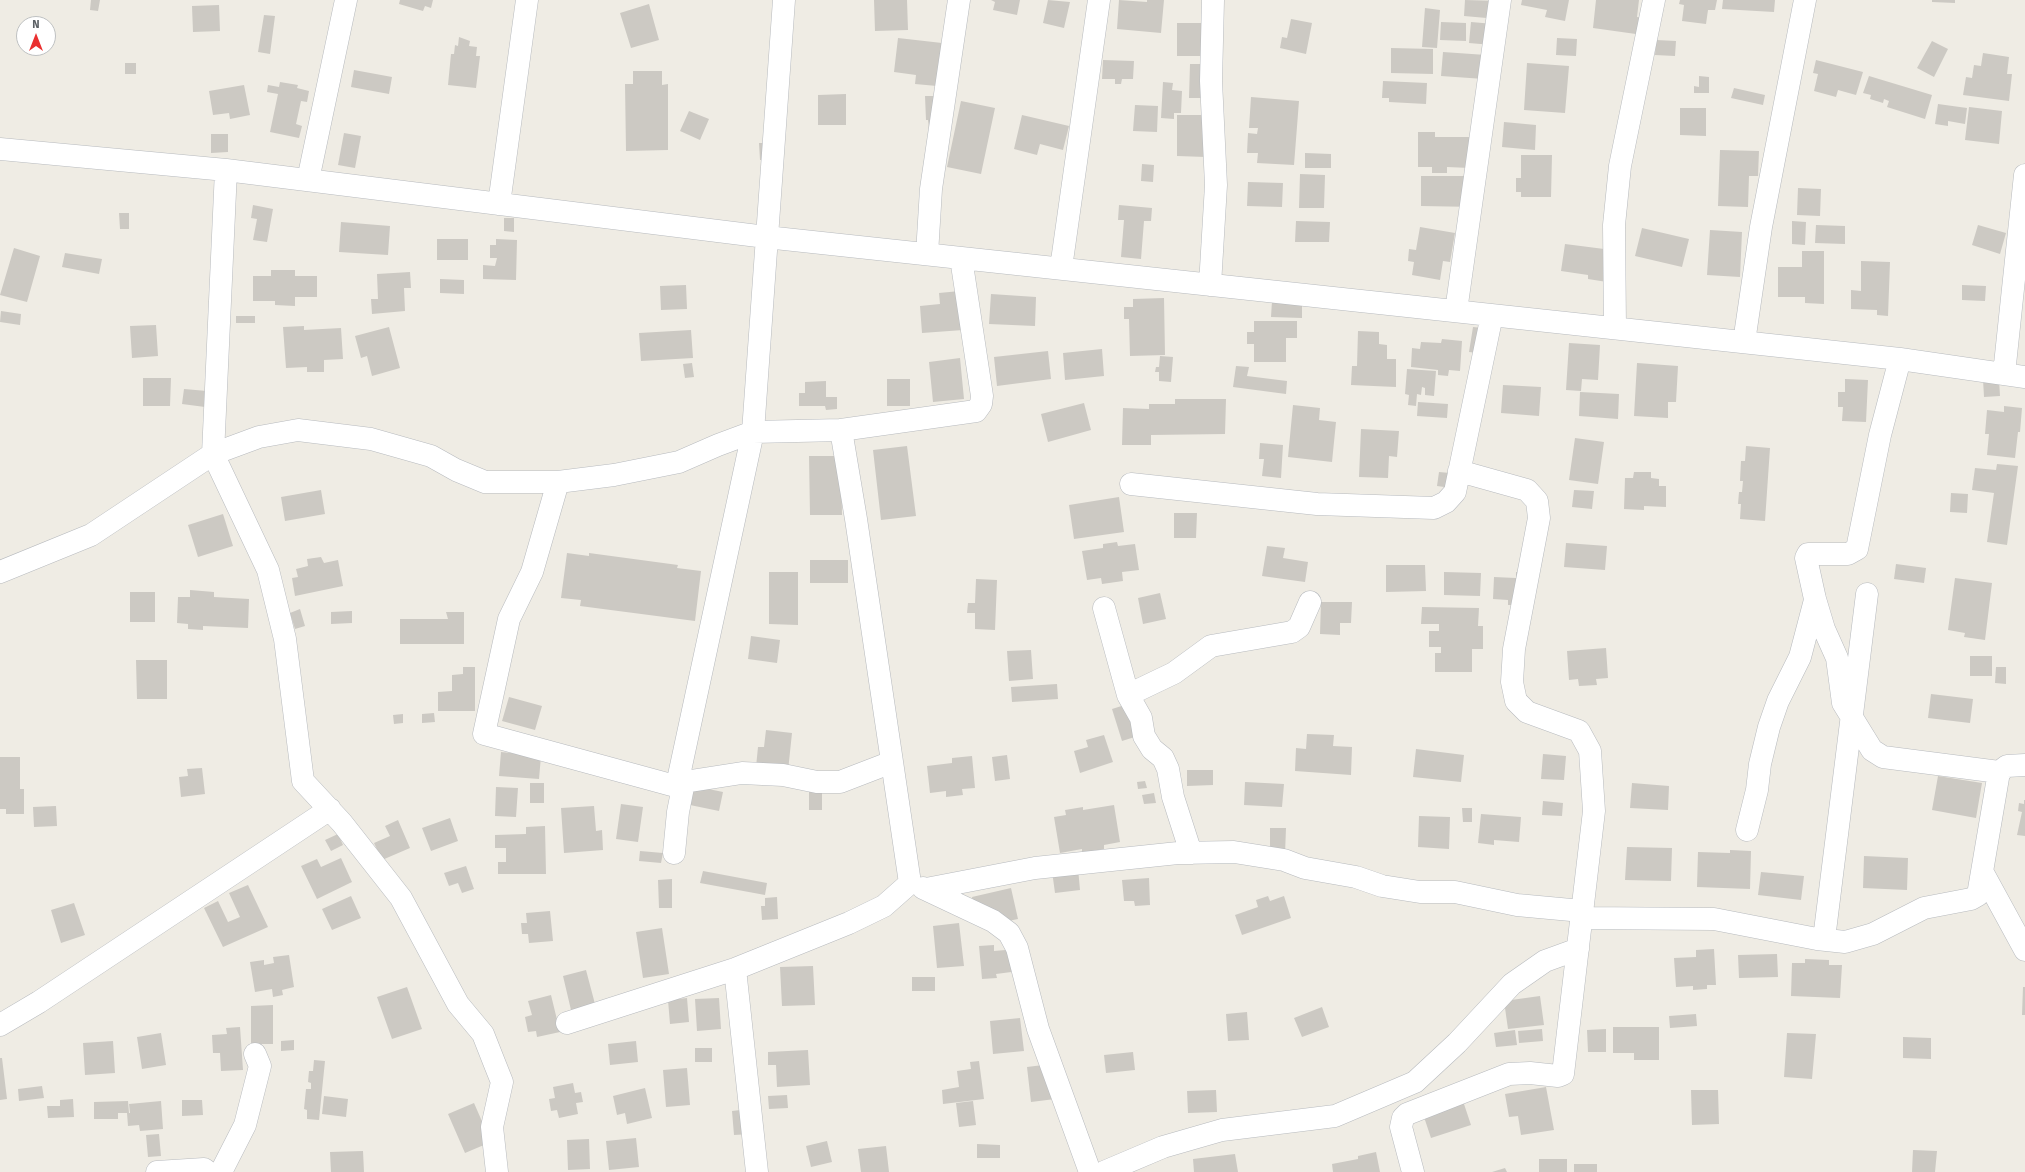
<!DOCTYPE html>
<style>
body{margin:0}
#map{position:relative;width:2025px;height:1172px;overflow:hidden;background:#efece4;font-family:"Fira Sans",sans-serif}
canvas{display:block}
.north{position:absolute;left:16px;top:16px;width:40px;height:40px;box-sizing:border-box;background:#fff;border:1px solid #bec0c1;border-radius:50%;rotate:0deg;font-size:11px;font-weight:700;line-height:16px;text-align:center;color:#5c6165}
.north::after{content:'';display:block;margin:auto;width:14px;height:18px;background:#ea3030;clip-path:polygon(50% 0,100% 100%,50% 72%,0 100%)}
</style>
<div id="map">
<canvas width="2025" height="1172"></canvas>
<div class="north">N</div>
</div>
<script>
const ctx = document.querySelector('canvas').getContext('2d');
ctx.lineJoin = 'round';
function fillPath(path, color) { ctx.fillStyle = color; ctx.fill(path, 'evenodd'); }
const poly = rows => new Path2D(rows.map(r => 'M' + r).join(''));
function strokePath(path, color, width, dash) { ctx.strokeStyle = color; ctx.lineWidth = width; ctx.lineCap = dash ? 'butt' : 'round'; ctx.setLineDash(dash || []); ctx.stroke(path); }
fillPath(poly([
 [91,0,100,0,98,11,90,10],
 [400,0,433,0,431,8,425,6,423,11,399,4],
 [874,0,907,0,908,30,875,31],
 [991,0,1020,0,1017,15,993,10,995,2],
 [1048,0,1070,2,1064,28,1043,23],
 [1119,0,1147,2,1147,0,1164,0,1161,33,1117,29],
 [1465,0,1500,1,1498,19,1464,16],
 [1522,0,1569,0,1565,21,1545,17,1547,10,1521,5],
 [1596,0,1639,0,1637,17,1646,18,1643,35,1593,28],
 [1680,0,1717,0,1715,10,1708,10,1706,24,1682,21,1684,5,1679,4],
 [1723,0,1775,0,1774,12,1722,9],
 [1932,0,1955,0,1955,3,1932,2],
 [649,4,659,40,631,48,620,13],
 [219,5,220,31,193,32,192,6],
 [1425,8,1440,10,1437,48,1422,47],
 [264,15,275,16,270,54,258,52],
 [1291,19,1312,23,1306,54,1280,48,1282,37,1287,38],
 [1441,22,1466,23,1466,41,1440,40],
 [1471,22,1494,24,1492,45,1469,43],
 [1177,23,1205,23,1205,56,1177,56],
 [459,37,470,41,469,46,477,47,476,56,480,56,476,88,448,85,451,54,454,54,455,45,458,46],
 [898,38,942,43,937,86,915,84,916,75,894,72],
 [1557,38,1577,39,1576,56,1556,55],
 [1656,40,1676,41,1675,56,1655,55],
 [1932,41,1948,49,1934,77,1917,68],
 [1391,48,1433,49,1433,74,1391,73],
 [1443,52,1486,55,1484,79,1441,76],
 [1983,53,2009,57,2007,74,2012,74,2009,101,1963,95,1966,77,1972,78,1974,65,1981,66],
 [1103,60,1134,61,1133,79,1122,79,1121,84,1115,84,1115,79,1102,79],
 [1816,60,1863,72,1856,95,1838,90,1836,97,1814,91,1818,74,1813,73],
 [125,63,136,63,136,74,125,74],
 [1527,63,1569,66,1565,113,1524,110],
 [1190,64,1215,64,1214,98,1189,98],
 [354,70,392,77,389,94,351,87],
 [633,71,662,71,662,85,668,84,668,150,626,151,625,84,633,84],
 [1699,76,1709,77,1709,93,1694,93,1694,86,1699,87],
 [1869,76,1932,95,1925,119,1887,107,1889,101,1884,99,1883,103,1870,99,1871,95,1863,93],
 [1383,81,1427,83,1426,104,1389,102,1389,98,1382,98],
 [280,82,298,85,297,88,309,91,307,102,301,101,296,124,302,126,299,138,270,132,278,94,267,92,268,85,279,87],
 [1163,82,1173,83,1172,90,1182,91,1181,113,1174,113,1174,119,1161,118],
 [244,85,250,115,230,119,229,113,213,115,209,91],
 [1734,88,1765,95,1763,105,1731,98],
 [846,94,846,125,818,125,818,95],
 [925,96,940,96,940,128,929,129,928,120,926,120],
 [1251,97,1299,101,1294,165,1257,163,1258,153,1247,153,1248,133,1257,134,1258,128,1249,128],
 [961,101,995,108,981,174,947,167],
 [1938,104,1967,108,1965,124,1948,121,1948,126,1935,124],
 [1135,105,1158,106,1157,132,1133,131],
 [1969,107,2002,111,1999,144,1965,140],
 [1680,108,1706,108,1706,136,1680,135],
 [689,111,709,119,700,140,680,131],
 [1022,115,1069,126,1063,150,1040,144,1037,155,1014,149],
 [1177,115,1206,115,1206,157,1177,156],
 [1504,122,1536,125,1535,150,1502,147],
 [1418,132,1435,132,1435,137,1470,137,1470,168,1447,167,1447,173,1432,173,1432,167,1418,167],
 [344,133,361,136,355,168,338,165],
 [211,134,228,134,228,152,211,153],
 [759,143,773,143,773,160,760,160],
 [1720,150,1759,151,1758,176,1749,176,1748,207,1718,206],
 [1305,153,1331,154,1331,168,1305,168],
 [1521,155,1552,155,1551,197,1521,197,1521,192,1516,192,1516,178,1521,178],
 [1142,164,1154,165,1153,182,1141,181],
 [1300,174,1325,175,1324,208,1299,208],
 [1421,176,1476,176,1476,207,1421,206],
 [1248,182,1283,183,1282,207,1247,206],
 [1798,188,1821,189,1820,216,1797,215],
 [253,205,273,209,267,242,253,240,257,219,251,218],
 [1119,205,1152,208,1151,221,1144,221,1141,259,1121,257,1124,220,1118,220],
 [119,213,129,213,129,229,120,229],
 [504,218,514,218,514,232,504,231],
 [1296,221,1330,222,1329,242,1295,242],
 [1792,221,1806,222,1805,245,1792,244],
 [341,222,390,226,388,255,339,252],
 [1816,225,1845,226,1845,244,1815,243],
 [1978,225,2006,233,2000,254,1972,245],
 [1420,227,1455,233,1450,262,1443,261,1440,280,1412,275,1414,262,1408,261,1409,249,1416,250],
 [1642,228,1689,239,1682,267,1635,256],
 [1710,230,1742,232,1740,277,1707,275],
 [437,239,468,239,468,260,437,260],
 [496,239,517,240,516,280,483,279,483,265,495,266,497,258,490,258,490,245,496,245],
 [1565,244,1612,250,1607,282,1588,279,1588,275,1561,271],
 [14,248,40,256,27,302,0,295],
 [1802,251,1824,251,1824,304,1805,303,1805,297,1778,297,1778,267,1802,267],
 [65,253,102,259,99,274,62,267],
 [1861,261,1890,262,1888,316,1877,315,1877,310,1851,309,1851,290,1861,291],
 [271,270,295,270,295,276,317,276,317,297,295,297,295,306,275,305,275,301,253,301,253,276,271,276],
 [410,272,411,288,404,288,405,311,372,314,371,299,378,299,377,274],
 [440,279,464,280,464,294,440,293],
 [686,285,687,309,661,310,660,286],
 [1962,285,1986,286,1985,301,1962,300],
 [960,291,963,330,922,333,920,306,940,304,939,293],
 [991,294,1036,297,1035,326,989,324],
 [1164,298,1165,355,1130,356,1129,319,1124,319,1124,307,1133,307,1133,299],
 [1272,301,1302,302,1302,318,1271,317],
 [1,311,21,314,20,325,0,322],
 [236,316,255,316,255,323,236,323],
 [1254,321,1297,321,1297,338,1286,338,1286,362,1254,362,1254,344,1247,344,1247,332,1254,332],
 [156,325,158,356,132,358,130,326],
 [304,326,304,330,341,328,343,359,324,360,324,372,307,372,307,367,286,368,283,327],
 [389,327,400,368,372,376,367,356,361,358,355,336],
 [1473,327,1491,329,1487,354,1469,352],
 [691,330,693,358,641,361,639,333],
 [1358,331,1379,332,1379,344,1387,345,1387,359,1396,359,1396,387,1351,385,1352,366,1357,366],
 [1442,339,1462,341,1460,371,1449,370,1448,376,1438,375,1438,370,1411,367,1412,348,1420,349,1421,342,1441,343],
 [1569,343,1600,345,1598,380,1582,379,1581,391,1566,390],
 [1102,349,1104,376,1065,380,1063,353],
 [1048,351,1051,379,997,386,994,357],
 [1160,356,1173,357,1171,382,1159,381,1159,372,1155,372,1156,367,1159,367],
 [960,358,964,399,933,402,929,362],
 [692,363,694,377,685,378,683,364],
 [1637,363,1678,366,1676,402,1668,402,1668,418,1634,416],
 [1236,366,1249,367,1247,376,1287,381,1286,394,1233,387],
 [1407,369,1436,371,1434,396,1425,395,1425,388,1422,387,1421,395,1417,394,1416,406,1408,405,1409,395,1405,394],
 [143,378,171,378,170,406,143,406],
 [887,379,910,379,910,406,887,406],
 [1845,379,1868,380,1866,422,1842,421,1843,407,1838,407,1838,392,1845,392],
 [1983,379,1999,379,2000,396,1984,397],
 [826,381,826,397,837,397,837,409,826,410,825,406,799,406,799,393,805,393,805,382],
 [1503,385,1541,387,1539,416,1501,413],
 [184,389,207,391,205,407,182,404],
 [1580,392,1619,394,1618,419,1579,416],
 [1175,399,1226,399,1225,434,1151,435,1151,445,1122,445,1123,408,1149,409,1149,404,1175,404],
 [1418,402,1448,404,1447,418,1417,416],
 [1084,403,1091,430,1048,442,1041,414],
 [1293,405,1320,408,1319,420,1336,422,1332,462,1288,457],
 [2004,406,2022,408,2020,432,2018,432,2015,458,1987,455,1989,434,1985,434,1987,410,2004,412],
 [1361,429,1399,431,1397,457,1389,456,1388,478,1359,477],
 [1575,438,1604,442,1598,484,1569,480],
 [1260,443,1283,445,1281,478,1262,476,1264,459,1259,459],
 [907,446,916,516,881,520,873,450],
 [1746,446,1770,448,1765,521,1740,519,1741,504,1738,504,1739,492,1742,492,1743,481,1740,481,1741,461,1745,461],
 [809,456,841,456,842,515,810,515],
 [1997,464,2018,466,2007,545,1987,542,1994,493,1972,490,1975,468,1996,470],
 [1439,472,1461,474,1459,489,1437,486],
 [1634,472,1651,472,1651,478,1659,479,1659,486,1666,486,1666,507,1644,506,1644,510,1624,509,1625,478,1633,478],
 [321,490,325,514,285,521,281,497],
 [1574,490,1594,491,1592,509,1572,507],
 [1951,493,1968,494,1967,513,1950,512],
 [1119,497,1124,532,1074,539,1069,505],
 [1174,513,1197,513,1196,538,1174,538],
 [223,514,233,546,198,557,188,525],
 [1117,542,1118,546,1135,544,1139,570,1122,572,1123,581,1102,584,1101,578,1087,580,1082,551,1103,548,1103,544],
 [1566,543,1607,546,1605,570,1564,567],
 [1267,546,1285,548,1283,558,1308,562,1305,582,1262,576],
 [567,553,589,556,589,553,678,565,677,568,701,571,695,621,580,606,581,600,561,598],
 [321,557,324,563,338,560,343,586,295,596,292,578,298,577,296,569,308,566,307,559],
 [810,560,848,560,848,583,810,583],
 [1896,564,1926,568,1924,583,1894,579],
 [1386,565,1425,565,1426,591,1386,592],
 [769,572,798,572,798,625,769,624],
 [1444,572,1481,573,1480,596,1444,595],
 [1516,572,1531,573,1518,605,1508,605,1508,600,1493,599,1494,577,1516,578],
 [1955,578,1992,583,1985,640,1964,637,1965,633,1948,630],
 [976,579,997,580,995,630,975,629,975,613,967,613,968,603,975,603],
 [190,590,214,592,214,597,249,599,248,628,203,626,203,630,188,629,188,624,177,623,178,597,190,597],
 [130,592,155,592,155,622,130,622],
 [1160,593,1166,619,1143,624,1138,598],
 [1321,602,1352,602,1351,623,1340,623,1340,635,1320,634],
 [1422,607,1479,608,1478,626,1483,626,1483,649,1472,649,1472,672,1435,672,1435,653,1441,653,1441,647,1429,647,1429,631,1439,631,1439,624,1421,624],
 [300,609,305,626,295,629,290,613],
 [352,611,352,623,331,624,331,612],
 [446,612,464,612,464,644,400,644,400,619,448,619],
 [751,636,780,640,777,663,748,659],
 [1606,648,1608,678,1596,679,1597,685,1579,686,1578,679,1569,680,1567,651],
 [1031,650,1033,679,1009,681,1007,651],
 [1970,656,1992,656,1992,676,1970,676],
 [136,660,167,660,167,699,137,699],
 [463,667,475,667,475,711,438,711,438,692,452,691,452,675,463,674],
 [1996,667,2006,667,2006,684,1995,683],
 [1057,684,1058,699,1012,702,1011,687],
 [1931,694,1973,699,1970,723,1928,718],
 [509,697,542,706,535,730,502,721],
 [1131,703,1141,735,1122,741,1112,709],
 [434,713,435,722,422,723,422,714],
 [403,714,403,723,394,724,393,715],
 [766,730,792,733,788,771,756,767,758,747,764,747],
 [1307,734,1334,735,1333,746,1352,747,1351,775,1295,771,1296,748,1306,749],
 [1104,735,1113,762,1080,773,1074,751,1088,747,1086,740],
 [1416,749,1464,755,1461,782,1413,777],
 [501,752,541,756,539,779,499,776],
 [1543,754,1566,756,1564,780,1541,779],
 [1007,755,1010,779,995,781,992,757],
 [972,756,975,788,962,789,963,795,946,797,946,791,930,793,927,766,952,763,952,758],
 [0,757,20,757,20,789,24,789,24,814,6,814,6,809,0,809],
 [202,768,205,794,181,797,179,777,188,776,187,769],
 [1187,770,1213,770,1213,785,1187,786],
 [1938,776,1982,783,1976,818,1932,810],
 [1145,781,1147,788,1138,789,1137,782],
 [1245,782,1284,784,1282,807,1244,805],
 [530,783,544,783,544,803,530,803],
 [1632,783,1669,786,1668,810,1630,808],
 [694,786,723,792,719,811,690,805],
 [496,787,518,788,516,817,495,816],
 [809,788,822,788,822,810,809,810],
 [1154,793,1156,803,1144,804,1142,795],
 [2024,800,2025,800,2025,836,2017,835,2022,812,2018,811,2019,803,2024,804],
 [1543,801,1563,803,1562,816,1542,815],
 [621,804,643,807,638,842,616,839],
 [1114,805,1120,842,1104,845,1104,849,1082,853,1082,849,1060,853,1054,817,1066,815,1065,810,1083,807,1083,810],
 [56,806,57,826,34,827,33,807],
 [594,806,596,831,602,830,603,850,564,853,561,808],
 [1462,808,1472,808,1472,822,1463,822],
 [1481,814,1521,817,1519,842,1494,840,1494,845,1478,843],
 [1419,816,1450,817,1449,849,1418,847],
 [450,818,458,841,431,851,422,828],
 [398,820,410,848,382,860,374,843,390,836,385,826],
 [545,826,546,874,498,874,498,862,506,862,506,848,495,848,495,835,526,834,526,827],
 [1270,828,1286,828,1285,854,1270,854],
 [338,834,343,845,331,851,325,840],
 [1627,847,1672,848,1671,881,1625,880],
 [1730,850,1751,851,1750,889,1697,887,1698,852,1730,853],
 [640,851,663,853,661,863,639,861],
 [1864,856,1908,858,1907,890,1863,888],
 [341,858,352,882,317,899,301,866,317,859,321,867],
 [466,866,474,889,462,893,458,883,449,886,444,873],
 [1078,868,1080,890,1055,893,1052,871],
 [703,871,767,883,765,895,700,883],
 [1761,872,1804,876,1801,900,1758,895],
 [1149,878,1150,905,1135,906,1134,901,1124,901,1122,880],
 [672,879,672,908,659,908,658,880],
 [248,885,268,927,223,947,204,908,218,901,228,922,240,917,229,893],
 [1011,888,1018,919,979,927,972,897],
 [351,896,361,918,332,930,322,909],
 [1268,896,1270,901,1284,896,1291,918,1242,935,1235,915,1258,907,1256,900],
 [777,897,778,919,762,920,761,906,765,906,765,898],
 [74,903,85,935,61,943,51,910],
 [550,911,553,941,529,943,528,934,522,934,521,923,527,923,526,913],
 [959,923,964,966,937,968,933,926],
 [662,928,669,974,643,978,636,932],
 [994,945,994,951,1017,949,1019,971,996,974,997,978,982,979,979,946],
 [1714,949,1716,985,1707,985,1707,989,1693,990,1693,986,1676,987,1674,958,1696,957,1696,950],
 [1777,954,1778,977,1739,978,1738,955],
 [289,955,294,987,282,990,283,995,273,997,272,989,255,992,250,962,264,960,264,965,274,963,273,957],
 [1805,959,1829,960,1829,965,1842,965,1840,998,1791,996,1792,963,1805,963],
 [813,966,815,1005,782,1006,780,967],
 [586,970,595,1004,571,1010,563,976],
 [912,977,935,977,935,991,912,991],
 [407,987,422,1029,392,1039,377,997],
 [2023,987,2025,987,2025,1015,2022,1015],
 [551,995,560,1032,537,1037,536,1031,528,1032,525,1017,532,1015,528,1001],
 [1540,996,1544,1025,1508,1029,1504,1001],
 [687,998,689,1022,670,1024,668,1000],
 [719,998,721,1029,697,1031,695,999],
 [273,1005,273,1044,251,1044,251,1006],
 [1322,1007,1329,1027,1302,1037,1294,1018],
 [1247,1012,1249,1040,1228,1041,1226,1014],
 [1696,1014,1697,1026,1670,1028,1669,1016],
 [1020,1018,1024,1051,993,1054,990,1021],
 [240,1027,243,1070,221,1071,220,1053,213,1053,212,1035,227,1034,226,1028],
 [1613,1027,1659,1027,1659,1060,1634,1060,1634,1053,1613,1053],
 [1542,1029,1543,1041,1519,1043,1518,1031],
 [1606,1029,1606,1052,1588,1052,1587,1030],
 [1515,1030,1517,1045,1496,1047,1494,1033],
 [161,1033,166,1065,142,1069,137,1037],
 [1787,1033,1816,1034,1812,1079,1784,1077],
 [1903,1037,1931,1038,1931,1059,1903,1058],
 [294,1040,294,1050,281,1051,281,1041],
 [113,1041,115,1073,85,1075,83,1043],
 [636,1041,638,1062,610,1065,608,1044],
 [695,1048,712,1048,712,1062,695,1062],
 [808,1050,810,1085,777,1087,776,1065,768,1065,768,1052],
 [1133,1052,1135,1070,1106,1073,1104,1055],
 [0,1058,2,1058,7,1099,0,1100],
 [314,1060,325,1061,319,1120,307,1119,307,1110,304,1109,306,1089,311,1089,311,1083,308,1082,309,1071,313,1071],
 [979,1061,984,1099,943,1104,942,1090,959,1087,957,1071,971,1069,970,1062],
 [1051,1064,1055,1099,1031,1102,1027,1067],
 [687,1068,690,1105,666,1107,663,1070],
 [573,1083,575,1093,581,1092,583,1102,576,1103,578,1114,559,1118,557,1110,551,1111,549,1099,555,1098,553,1087],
 [42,1086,44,1098,19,1101,18,1089],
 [1546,1087,1554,1130,1521,1135,1518,1116,1509,1117,1505,1094],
 [645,1088,652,1118,627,1124,625,1113,617,1115,613,1096],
 [1216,1090,1217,1112,1188,1113,1187,1091],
 [1691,1090,1718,1090,1719,1124,1692,1125],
 [787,1095,788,1108,769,1109,768,1096],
 [324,1096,348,1099,346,1117,322,1114],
 [73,1099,74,1117,48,1118,47,1106,60,1106,60,1100],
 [182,1100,202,1100,203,1115,182,1116],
 [128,1101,129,1113,118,1113,118,1119,94,1119,94,1102],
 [161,1101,163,1129,140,1131,139,1125,128,1126,127,1113,132,1113,130,1113,129,1104],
 [973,1101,976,1125,959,1127,956,1103],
 [1463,1101,1471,1125,1431,1138,1423,1114],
 [474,1103,491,1142,465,1153,448,1114],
 [749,1109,751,1134,734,1135,732,1111],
 [159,1134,161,1156,148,1157,146,1135],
 [636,1138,639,1167,609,1170,606,1141],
 [589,1139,590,1169,568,1170,567,1140],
 [827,1141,832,1162,811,1167,806,1146],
 [977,1144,1000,1145,1000,1158,977,1158],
 [886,1146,889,1172,861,1172,858,1149],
 [1913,1150,1937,1151,1935,1172,1912,1172],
 [363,1151,364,1172,331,1172,330,1152],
 [1376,1152,1380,1172,1333,1172,1332,1164,1358,1159,1358,1156],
 [1235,1154,1238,1172,1194,1172,1193,1159],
 [1539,1159,1567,1159,1567,1172,1539,1172],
 [1574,1164,1597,1164,1597,1172,1574,1172],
 [1505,1168,1507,1172,1492,1172]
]), '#ccc9c3');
const minor = poly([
 [0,149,226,170,766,237,1900,359,2025,377],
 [226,170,213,454,268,570,285,639,303,781,342,823,401,898,458,1004,483,1034,494,1062,502,1082,492,1127,497,1172],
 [308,180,346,0],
 [499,204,527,0],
 [927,254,931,189,959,0],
 [1061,268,1099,0],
 [1210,285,1216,185,1211,81,1213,0],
 [1456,311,1500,0],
 [1615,328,1614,225,1620,166,1654,0],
 [1744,342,1761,227,1805,0],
 [1900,359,1880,435,1857,549,1848,554,1808,554,1806,558,1815,599,1824,629,1837,658,1843,703,1872,750,1883,757,1999,772],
 [2004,374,2025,175],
 [841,430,976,411,981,404,982,396,961,258],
 [558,482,532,572,509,619,484,734,675,786,678,780,753,432,841,430,856,519,910,883],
 [1131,484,1317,504,1434,508,1446,502,1455,492,1492,315],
 [0,572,91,535,213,454,259,437,298,430,371,439,431,456,456,470,485,482,558,482,614,475,679,462,718,445,753,432,784,0],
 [1104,608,1128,695,1174,673,1211,646,1292,632,1299,627,1310,602],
 [1128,695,1141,718,1144,736,1152,749,1163,758,1168,769,1173,797,1191,853],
 [1747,830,1757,790,1760,764,1769,727,1778,701,1800,657,1815,600],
 [674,853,678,812,684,782,742,773,783,775,817,782,840,782,892,762],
 [1983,873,2025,950],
 [923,888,993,921,1009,933,1017,948,1038,1029,1090,1172],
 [926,889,1035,868,1178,853,1234,852,1284,860,1305,868,1356,877,1382,886,1420,892,1455,892,1517,905,1582,911],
 [1581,918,1714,919,1817,939,1845,942,1873,934,1924,908,1971,899,1978,895,1999,772,2007,766,2025,765],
 [1824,939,1867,594],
 [735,969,757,1172],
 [567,1023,735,969,849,923,884,906,910,883],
 [0,1025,39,1002,330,809],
 [157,1172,204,1169,208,1172],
 [221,1172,245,1125,260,1066,255,1054],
 [1104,1172,1163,1147,1222,1130,1335,1116,1415,1082,1457,1043,1512,984,1545,961,1578,949],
 [1413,1172,1401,1127,1403,1118,1407,1114,1509,1074,1530,1073,1558,1076,1563,1074,1594,811,1590,751,1579,731,1527,712,1516,701,1512,682,1514,649,1539,518,1537,501,1527,490,1459,471]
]);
strokePath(minor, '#b7babe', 23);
strokePath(minor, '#fff', 22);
</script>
